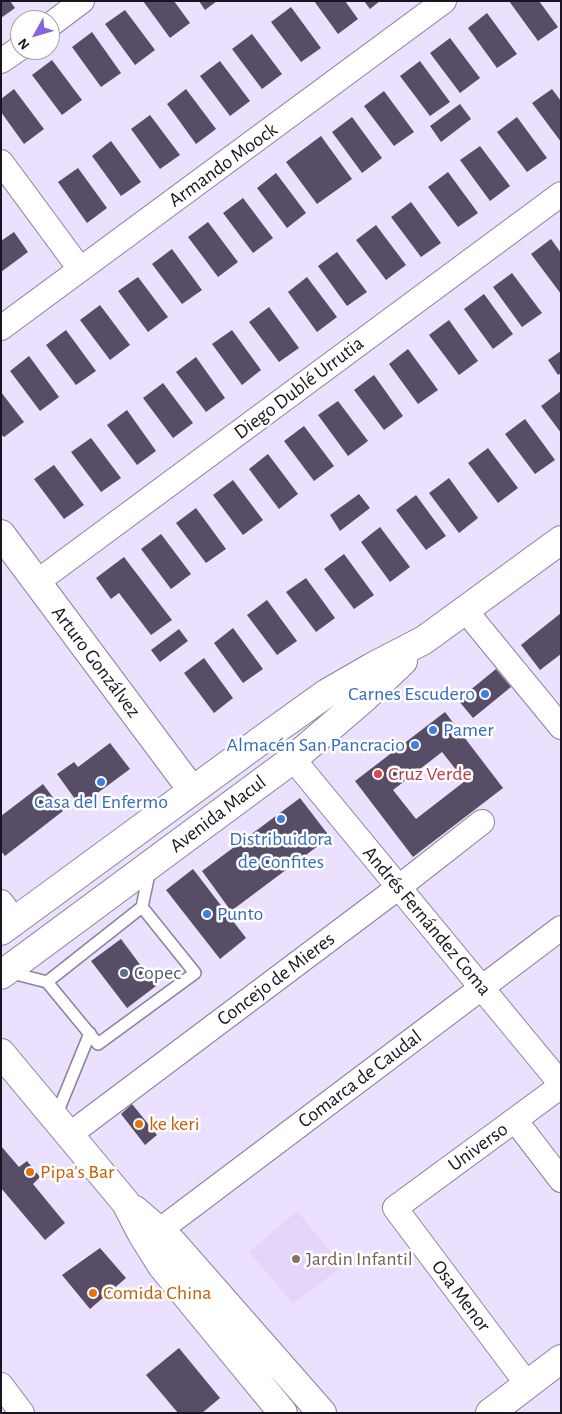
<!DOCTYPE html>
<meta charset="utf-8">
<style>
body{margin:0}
#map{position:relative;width:562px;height:1414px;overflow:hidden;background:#ece0ff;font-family:"Alegreya Sans",sans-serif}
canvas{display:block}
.frame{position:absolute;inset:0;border:2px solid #19141f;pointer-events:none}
.north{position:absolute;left:10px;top:10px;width:50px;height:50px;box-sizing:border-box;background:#fff;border:1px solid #a3a1a5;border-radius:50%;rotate:231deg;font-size:14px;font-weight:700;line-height:20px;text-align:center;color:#19141f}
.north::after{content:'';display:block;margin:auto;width:18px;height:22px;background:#8963de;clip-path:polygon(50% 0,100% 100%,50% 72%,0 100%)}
</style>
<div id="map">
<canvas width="562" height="1414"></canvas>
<div class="frame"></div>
<div class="north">N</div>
</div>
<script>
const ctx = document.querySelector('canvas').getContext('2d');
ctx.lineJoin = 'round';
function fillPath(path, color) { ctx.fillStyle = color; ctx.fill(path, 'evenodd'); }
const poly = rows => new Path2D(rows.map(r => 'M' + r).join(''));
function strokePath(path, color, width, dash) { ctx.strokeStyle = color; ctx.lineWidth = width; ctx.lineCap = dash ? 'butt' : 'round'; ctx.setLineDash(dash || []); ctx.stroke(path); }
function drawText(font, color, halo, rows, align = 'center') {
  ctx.font = font + ' "Alegreya Sans",sans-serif'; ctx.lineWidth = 5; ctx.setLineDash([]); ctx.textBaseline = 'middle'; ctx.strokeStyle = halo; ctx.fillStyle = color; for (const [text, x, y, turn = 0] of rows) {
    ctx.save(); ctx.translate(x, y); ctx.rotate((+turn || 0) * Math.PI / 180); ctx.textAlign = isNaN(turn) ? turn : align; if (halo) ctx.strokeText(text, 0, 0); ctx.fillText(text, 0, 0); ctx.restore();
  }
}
fillPath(poly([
 [297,1211,343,1266,293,1304,249,1252]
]), '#e4d5fb');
fillPath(poly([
 [1,1,10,1,15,8,1,18],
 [143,1,174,1,190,23,170,38],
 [199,1,217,1,205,10],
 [314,1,345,1,358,19,338,34],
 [364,1,380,1,370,9],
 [509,1,539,1,558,27,538,41],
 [291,7,321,48,301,62,271,22],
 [125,10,155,50,135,65,105,24],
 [487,13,517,54,497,68,468,28],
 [92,32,121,73,101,87,72,47],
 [252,34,282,74,262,89,232,49],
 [450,38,480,78,460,93,430,53],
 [52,60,82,100,62,115,32,75],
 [220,61,250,101,230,116,200,76],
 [420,61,450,102,430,116,400,76],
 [14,89,44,129,24,144,1,112,1,99],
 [186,89,216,129,196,144,167,104],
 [552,89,561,101,561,142,532,103],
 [384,91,414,132,394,146,364,106],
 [460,104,471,119,441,142,430,126],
 [150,115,180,155,160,169,131,129],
 [352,117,382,158,362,173,332,132],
 [517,117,547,158,527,172,497,132],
 [321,136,352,179,317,204,286,162],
 [111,141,141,182,121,196,92,156],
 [480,146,510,186,490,201,460,160],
 [78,168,107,208,87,223,58,182],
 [448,172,478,213,458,227,428,187],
 [276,173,306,213,287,228,257,188],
 [243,198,273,238,253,253,223,213],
 [411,202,441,243,421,257,391,217],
 [208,222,238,262,218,277,188,237],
 [376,225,406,265,386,280,356,240],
 [14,232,28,252,1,272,1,241],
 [551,239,561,253,561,294,531,254],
 [172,249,202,290,182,304,152,264],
 [337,252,367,292,347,306,318,266],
 [512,273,542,313,522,327,493,287],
 [138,277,168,317,148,332,118,291],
 [307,277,337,317,317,332,288,292],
 [484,294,513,334,493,349,464,309],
 [100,305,130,345,110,360,80,320],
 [269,307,299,348,279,362,249,322],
 [449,320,478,361,459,375,429,335],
 [66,330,96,371,76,385,46,345],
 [232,330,261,370,242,385,212,344],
 [408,349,438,390,418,404,389,364],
 [561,351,561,373,558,375,548,360],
 [29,356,59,397,40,411,10,371],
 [196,357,225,398,206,412,176,372],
 [374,375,403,416,384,430,354,390],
 [163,383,193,423,173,438,143,398],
 [561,391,561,433,541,406],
 [1,392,24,422,4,437,1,434],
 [338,401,368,441,348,456,318,415],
 [127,410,156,451,137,465,107,425],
 [525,419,555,460,535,474,505,434],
 [304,426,334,466,314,481,284,441],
 [91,438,121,478,101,492,71,452],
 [488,448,518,488,498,503,468,463],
 [268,454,298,494,279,509,249,469],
 [54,465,84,505,64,519,34,479],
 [449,478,478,518,459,533,429,493],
 [233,480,263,520,243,535,213,495],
 [359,494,370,508,340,531,330,515],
 [416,495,446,536,426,550,396,510],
 [196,508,226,549,206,563,176,523],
 [380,527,410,567,390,582,361,542],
 [161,534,191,574,171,589,141,549],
 [344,554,374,595,354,609,324,569],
 [124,557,172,620,151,635,119,593,111,599,96,578],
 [306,578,335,618,316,632,286,592],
 [267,600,297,641,277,655,247,615],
 [561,613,561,654,540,670,521,645],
 [233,628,263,669,243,683,214,643],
 [179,629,188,641,160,662,151,650],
 [204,658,233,698,214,713,184,673],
 [496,669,511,687,473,718,458,700],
 [445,712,503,788,413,857,355,781],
 [442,752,465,781,416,819,393,790],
 [110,743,130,769,80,806,57,774,74,762,78,767],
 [43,784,63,811,5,856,1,851,1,816],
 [300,798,330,837,231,911,202,871],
 [193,869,246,938,220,959,166,890],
 [121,939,156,986,127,1008,91,961],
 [132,1104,157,1135,145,1145,121,1114],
 [1,1146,19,1167,27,1161,40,1177,33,1184,65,1223,45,1240,1,1188],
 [100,1248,126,1278,90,1309,62,1275],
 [179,1348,220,1398,202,1413,178,1413,146,1375]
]), '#574d66');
const lane = poly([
 [142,907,195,973,98,1044,47,982,142,907],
 [142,907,150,869],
 [8,972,47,982],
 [56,1116,90,1033]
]);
const street = poly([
 [50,25,82,1],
 [1,61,20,48],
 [1,162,80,269],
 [1,328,444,1],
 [37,582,561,194],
 [465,610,561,727],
 [293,759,561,1084],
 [1,902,15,921],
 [515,1120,561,1180],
 [69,1135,399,887,482,822],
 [160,1230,561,928],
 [527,1384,395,1208,561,1086],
 [1,1385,22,1413]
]);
const secondary = poly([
 [1,534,192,790],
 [1,1053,126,1203,142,1234,162,1266,283,1413],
 [135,1210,172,1242,322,1413],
 [490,1413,561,1359]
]);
const primary = poly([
 [1,931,271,733,327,693,372,667,424,640,561,540],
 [1,975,293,759,363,699,403,661]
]);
strokePath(lane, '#8c809c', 14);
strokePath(street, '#8c809c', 26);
strokePath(secondary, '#8c809c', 30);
strokePath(primary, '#8c809c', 30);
strokePath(lane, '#fff', 11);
strokePath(street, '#fff', 24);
strokePath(secondary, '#fff', 28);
strokePath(primary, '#fff', 28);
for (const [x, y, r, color] of [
 [485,694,5,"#3f7fe0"],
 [433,730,5,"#3f7fe0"],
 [415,745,5,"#3f7fe0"],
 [378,774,5,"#e0444e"],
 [101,782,5,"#3f7fe0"],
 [281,819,5,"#3f7fe0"],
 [207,914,5,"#3f7fe0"],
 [124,973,5,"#5c6f8a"],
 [139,1124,5,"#e8710a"],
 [30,1172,5,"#e8710a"],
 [296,1259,5,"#8d6e63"],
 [93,1293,5,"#e8710a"]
]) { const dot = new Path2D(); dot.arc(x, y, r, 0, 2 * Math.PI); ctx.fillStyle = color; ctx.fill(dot); strokePath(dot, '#fff', 2); }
drawText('20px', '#19141f', '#fff', [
 ["Armando Moock",223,165,-36],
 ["Diego Dublé Urrutia",299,388,-37],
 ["Arturo Gonzálvez",96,662,53],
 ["Avenida Macul",218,814,-37],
 ["Andrés Fernández Coma",427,921,50],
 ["Concejo de Mieres",276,979,-37],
 ["Comarca de Caudal",360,1079,-37],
 ["Universo",478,1147,-36],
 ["Osa Menor",461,1296,53]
]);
drawText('20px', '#366cbe', '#fff', [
 ["Carnes Escudero",475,694],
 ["Pamer",443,730,"left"],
 ["Almacén San Pancracio",405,745],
 ["Casa del Enfermo",101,802,"center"],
 ["Distribuidora",281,839,"center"],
 ["de Confites",281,862,"center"],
 ["Punto",217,914,"left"]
], 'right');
drawText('20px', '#be3a42', '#fff', [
 ["Cruz Verde",388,774]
], 'left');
drawText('20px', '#4e5e75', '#fff', [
 ["Copec",134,973]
], 'left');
drawText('20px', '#c56008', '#fff', [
 ["ke keri",149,1124],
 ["Pipa's Bar",40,1172],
 ["Comida China",103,1293]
], 'left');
drawText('20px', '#785e54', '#fff', [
 ["Jardin Infantil",306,1259]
], 'left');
</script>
